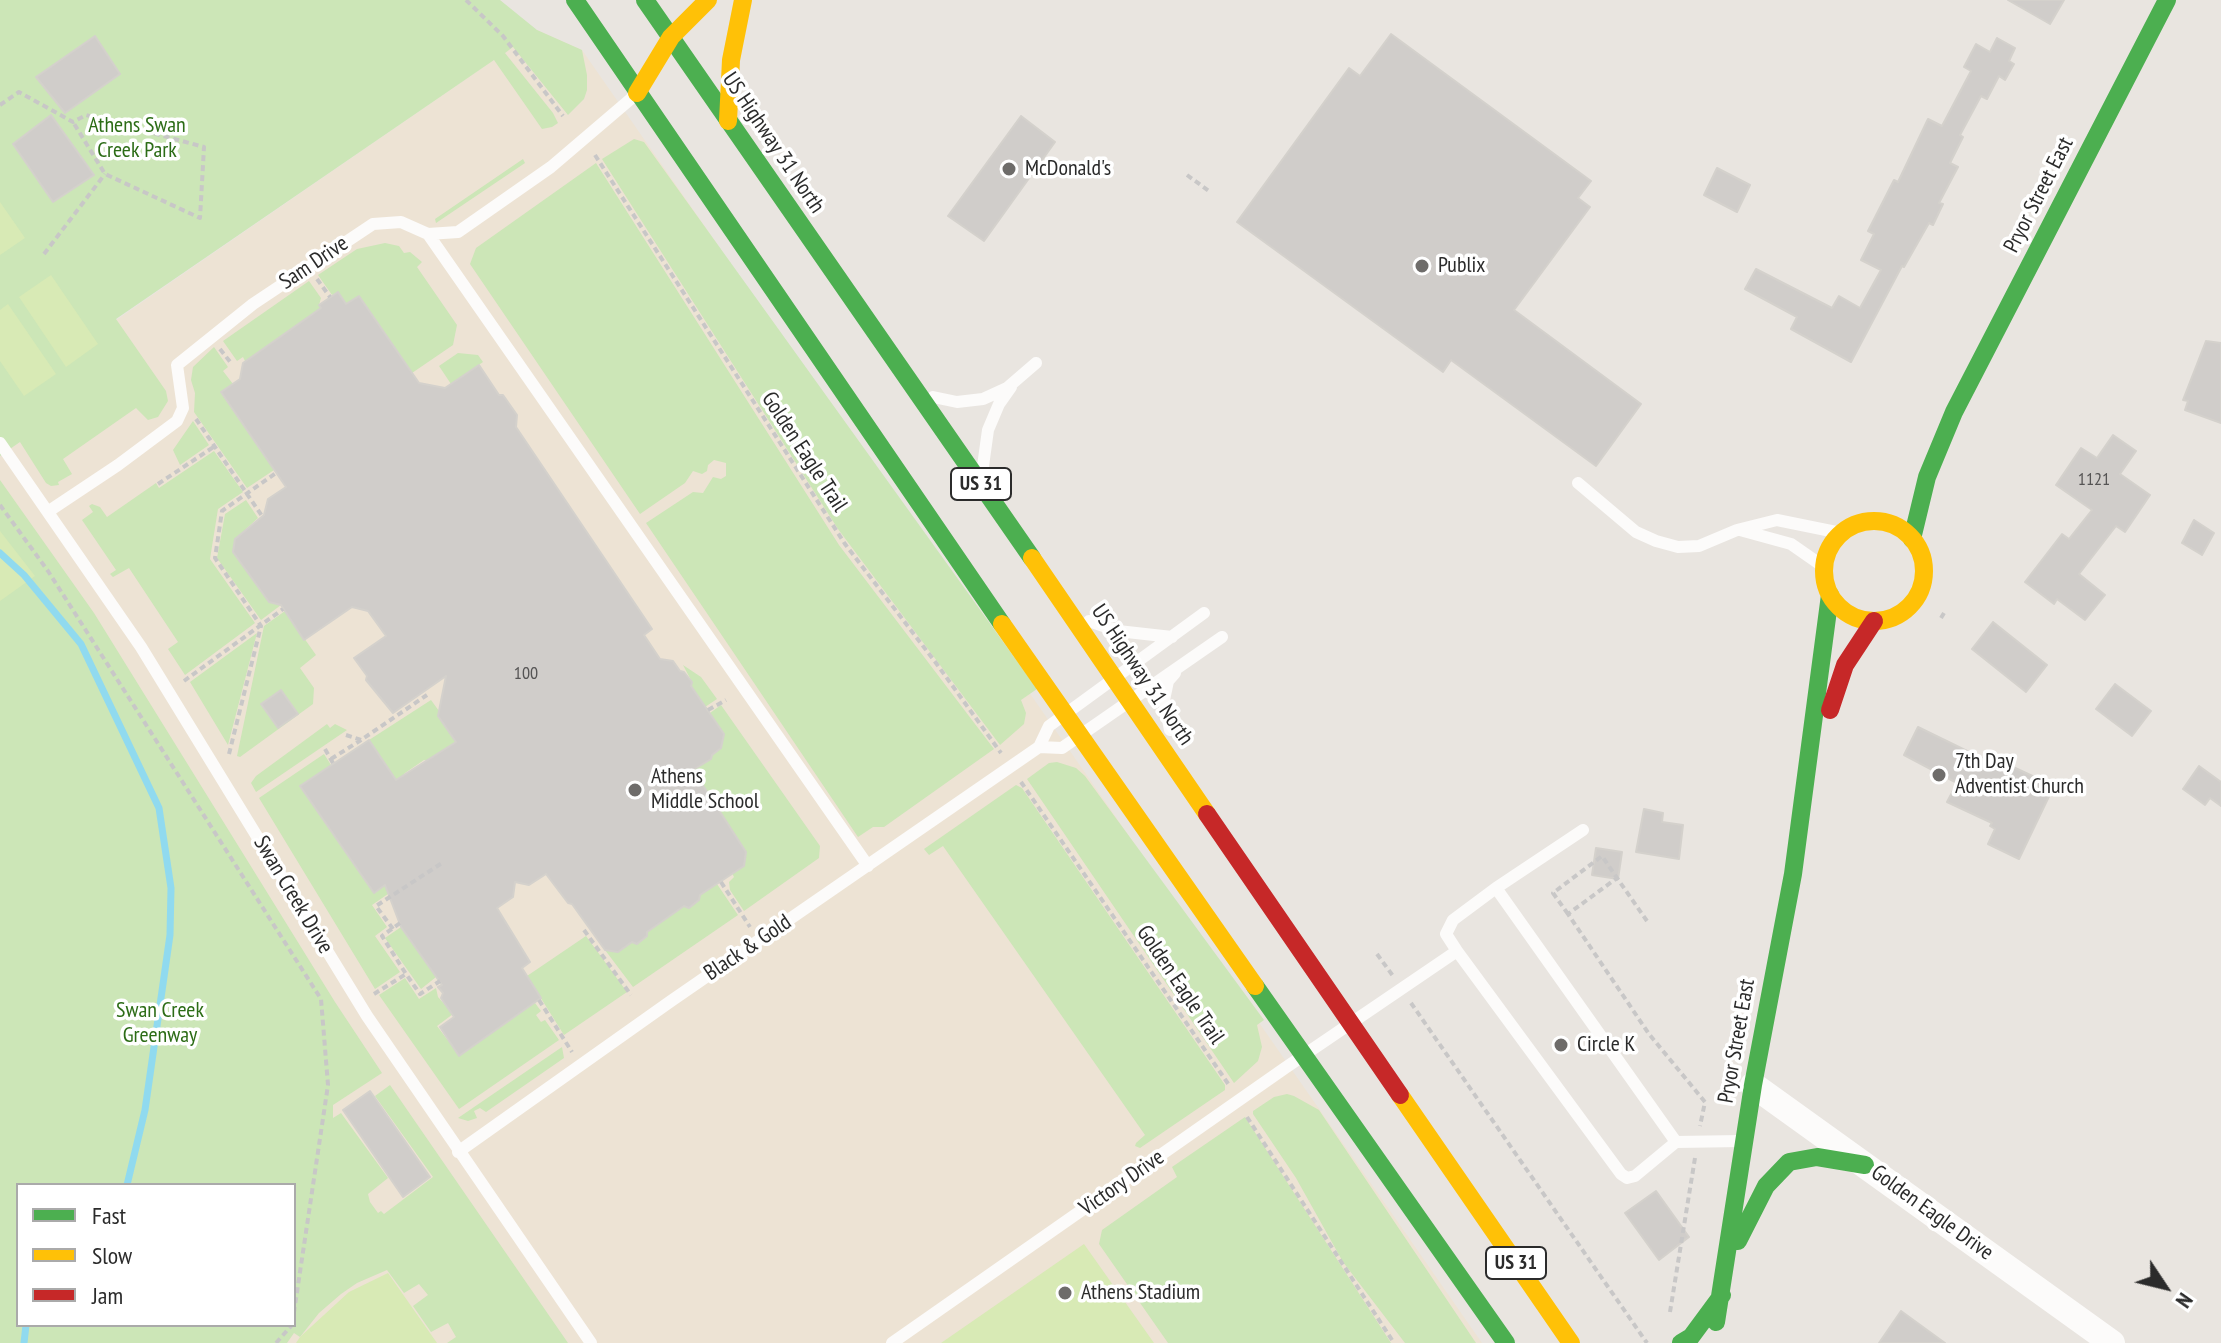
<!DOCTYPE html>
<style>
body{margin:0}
#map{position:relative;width:2221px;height:1343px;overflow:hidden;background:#e9e5e0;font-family:"PT Sans Narrow",sans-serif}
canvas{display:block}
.legend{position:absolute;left:16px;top:1183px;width:280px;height:144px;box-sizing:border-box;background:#fff;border:2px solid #aaa;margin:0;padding:10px 14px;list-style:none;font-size:24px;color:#2b2b2b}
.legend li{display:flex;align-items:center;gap:16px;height:40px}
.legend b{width:40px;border:2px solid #aaa}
.north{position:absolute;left:2125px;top:1247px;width:80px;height:80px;-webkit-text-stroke:6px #fff;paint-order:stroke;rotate:125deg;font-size:22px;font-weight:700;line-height:32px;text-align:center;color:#2b2b2b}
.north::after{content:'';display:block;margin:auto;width:28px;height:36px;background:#2b2b2b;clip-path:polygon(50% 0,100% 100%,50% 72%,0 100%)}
</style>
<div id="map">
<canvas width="2221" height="1343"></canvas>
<ul class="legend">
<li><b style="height:10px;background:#4caf50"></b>Fast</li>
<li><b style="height:10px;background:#ffc107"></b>Slow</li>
<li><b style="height:10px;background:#c62828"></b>Jam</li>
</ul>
<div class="north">N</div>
</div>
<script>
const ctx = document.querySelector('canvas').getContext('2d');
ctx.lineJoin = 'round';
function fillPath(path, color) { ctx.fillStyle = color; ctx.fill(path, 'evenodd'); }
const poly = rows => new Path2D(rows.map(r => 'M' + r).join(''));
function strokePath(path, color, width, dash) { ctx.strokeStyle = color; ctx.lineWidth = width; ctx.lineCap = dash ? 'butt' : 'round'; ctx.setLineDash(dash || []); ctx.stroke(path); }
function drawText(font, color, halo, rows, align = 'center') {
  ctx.font = font + ' "PT Sans Narrow",sans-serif'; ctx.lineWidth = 7; ctx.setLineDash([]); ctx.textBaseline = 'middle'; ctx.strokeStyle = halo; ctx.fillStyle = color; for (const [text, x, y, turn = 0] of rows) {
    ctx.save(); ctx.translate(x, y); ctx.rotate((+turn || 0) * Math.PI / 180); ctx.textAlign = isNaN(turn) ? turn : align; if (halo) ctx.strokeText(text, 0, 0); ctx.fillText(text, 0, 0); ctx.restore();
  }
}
fillPath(poly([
 [537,30,582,50,1482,1343,258,1343,294,1325,294,1185,0,531,0,456,133,363,109,325]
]), '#ede3d4');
fillPath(poly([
 [0,0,500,0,537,30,582,50,587,75,587,90,584,99,568,115,513,47,505,53,553,113,558,123,552,127,542,129,494,60,116,319,166,391,168,401,158,417,148,420,136,408,63,459,72,474,58,482,59,485,51,486,46,483,20,442,0,456],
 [634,139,644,142,1037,689,1021,700,1026,713,1024,724,1000,745,838,529,602,159],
 [523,159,525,163,436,223,435,219],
 [596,163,839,545,994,749,884,827,873,827,858,837,646,523,693,492,703,493,713,477,721,479,726,476,726,463,714,460,708,465,707,471,702,474,693,471,685,483,640,514,470,264,476,248],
 [385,243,399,246,404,253,410,252,422,262,417,267,457,325,453,345,412,373,360,297,346,304,338,292,332,295,318,275,357,249],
 [309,281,321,298,319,305,321,308,243,363,245,361,243,357,237,361,223,341],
 [214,347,228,367,223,371,233,384,221,393,274,470,247,488,194,412,195,393,191,380,193,367],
 [458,353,478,355,483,362,451,384,439,366],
 [193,421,209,445,180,465,173,450],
 [214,451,243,492,218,509,210,559,255,623,185,675,168,649,178,642,129,568,113,577,110,574,116,570,82,520,93,512,89,506,92,504,100,507,107,517,156,483,159,488],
 [0,480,94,613,335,1002,382,1073,333,1105,333,1118,341,1113,388,1178,368,1194,370,1202,378,1213,381,1211,384,1214,433,1177,375,1096,390,1085,568,1343,447,1343,456,1337,448,1323,431,1332,413,1306,428,1295,419,1284,404,1293,387,1270,357,1283,341,1294,319,1313,300,1337,294,1333,287,1343,0,1343],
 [18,1185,294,1185,294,1325,18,1325],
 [246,500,258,518,235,539,233,552,269,602,281,605,261,620,217,558,225,514],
 [285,611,316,655,300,668,314,688,313,704,240,757,237,756,264,626],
 [257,633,228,745,190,682],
 [683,665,701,677,717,699,705,707,691,686,692,682],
 [431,700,439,711,438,716,458,740,429,761,424,760,405,773,398,783,369,740],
 [721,705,820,846,819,858,744,911,730,890,729,882,734,877,732,873,744,866,746,852,714,805,715,801,708,791,703,791,690,770,711,759,712,755,721,748,724,734,710,713],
 [327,724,330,728,335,724,347,730,256,792,251,783,256,776],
 [324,754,331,765,300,786,374,892,421,860,427,867,372,905,387,927,375,936,400,972,375,989,259,798],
 [1057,762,1076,768,1085,776,1264,1020,1257,1025,1262,1047,1258,1061,1234,1083,1027,779,1049,763],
 [1016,785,1022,788,1225,1085,1225,1090,1140,1148,1135,1146,1136,1143,1145,1135,943,846,929,855,924,849],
 [717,884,738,915,633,987,605,950,618,952,632,942,637,944,647,937,647,932,684,906,689,908,699,900,700,895],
 [401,927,436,977,421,989,385,938],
 [586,936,627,992,564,1035,527,976],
 [405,978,419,999,436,988,438,997,453,1014,437,1026,459,1055,535,1003,541,1011,536,1015,541,1022,545,1020,559,1040,459,1109,379,995],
 [562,1047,564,1058,486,1112,480,1108,474,1111,477,1118,468,1121,458,1118],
 [1287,1094,1294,1096,1319,1110,1476,1343,1405,1343,1343,1262,1296,1178,1253,1114,1253,1111,1274,1097],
 [1245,1117,1391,1343,1168,1343,1099,1244,1102,1230,1177,1177,1172,1167]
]), '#cce6b7');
fillPath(poly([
 [0,202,25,238,0,255],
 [51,275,98,344,66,367,19,297],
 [8,304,56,374,24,396,0,361,0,310],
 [0,531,35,576,0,601],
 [1084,1244,1154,1343,941,1343],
 [388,1273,437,1343,296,1343,300,1337,349,1292]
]), '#d8eab5');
strokePath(poly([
 [0,553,24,575,81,644,159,808,171,888,170,935,145,1110,127,1185],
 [24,1343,26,1325]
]), '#90daef', 7);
const building = poly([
 [2008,0,2064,0,2050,24,2008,0],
 [1391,34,1591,181,1578,198,1590,207,1514,310,1641,404,1596,466,1451,360,1443,372,1237,222,1349,68,1360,76,1391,34],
 [95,36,120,74,65,113,36,77,95,36],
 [1997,38,2015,48,2009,61,2014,64,2005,80,1999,76,1987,99,1981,96,1960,135,1963,137,1950,163,1958,167,1939,203,1943,204,1933,225,1929,223,1904,267,1902,266,1851,362,1791,329,1797,317,1745,289,1756,269,1832,308,1839,296,1860,308,1881,270,1861,260,1874,234,1868,231,1894,180,1898,182,1928,119,1942,126,1971,71,1964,67,1976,44,1990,52,1997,38],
 [51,115,94,175,53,202,13,144,51,115],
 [1021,116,1055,142,984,241,948,216,1021,116],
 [1717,168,1750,185,1737,212,1704,195,1717,168],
 [338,292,346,304,359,296,419,383,445,388,479,365,499,395,503,395,517,415,516,427,652,629,644,635,660,659,673,661,680,671,684,672,692,682,691,686,724,734,721,748,712,755,711,759,693,770,746,852,744,866,700,895,699,900,689,908,684,906,647,932,647,936,637,944,632,942,618,952,605,950,572,904,568,903,546,874,529,885,515,882,513,897,497,908,530,962,522,968,541,998,459,1056,440,1027,454,1017,441,998,443,993,438,987,442,985,401,927,385,885,374,893,300,786,369,740,396,780,456,742,438,716,446,676,393,713,366,680,367,676,354,658,386,636,368,611,352,607,304,640,281,605,269,602,233,552,235,539,264,515,268,499,286,487,221,392,240,379,243,363,321,308,319,305,338,292],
 [2206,341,2221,343,2221,423,2185,410,2188,401,2183,400,2206,341],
 [2113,435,2136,451,2120,474,2150,495,2125,532,2116,526,2079,574,2105,595,2085,620,2057,599,2054,604,2025,582,2062,534,2069,539,2092,510,2056,485,2081,448,2097,458,2113,435],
 [2194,520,2214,533,2202,555,2182,543,2194,520],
 [1993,622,2047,665,2026,692,1972,649,1993,622],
 [2115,684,2151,711,2132,736,2096,709,2115,684],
 [281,690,298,714,278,728,261,704,281,690],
 [1918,727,2008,771,2011,766,2054,786,2019,859,1988,844,1995,829,1990,826,1992,823,1947,802,1957,783,1904,755,1918,727],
 [2199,766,2221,782,2221,806,2210,798,2205,805,2183,789,2199,766],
 [1644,809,1663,813,1662,822,1683,825,1679,859,1636,852,1644,809],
 [1596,848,1622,852,1618,879,1592,875,1596,848],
 [370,1091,430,1177,403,1197,343,1110,370,1091],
 [1656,1191,1689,1237,1659,1260,1625,1213,1656,1191],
 [1901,1311,1945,1343,1879,1343,1901,1311]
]);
fillPath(building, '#d0cdca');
strokePath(building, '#d4d1cc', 2);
strokePath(poly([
 [466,0,503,36,563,116],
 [0,105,19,92,73,122,86,115,204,147,200,218,105,174,73,122],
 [595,155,845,544,936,663,1001,753],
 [1187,175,1209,191],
 [44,254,105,174],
 [317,279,330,297],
 [220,349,231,363],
 [196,419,262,516],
 [158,484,215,446],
 [0,505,48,571,321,999,328,1085,294,1312],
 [1941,618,1944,613],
 [184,681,283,609],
 [708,710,726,700],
 [346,735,361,740,427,695],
 [325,749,333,763],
 [229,754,261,626,215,558,222,511,276,473],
 [331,759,361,740],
 [1021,782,1229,1085],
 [721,882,750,927],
 [1568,914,1553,893,1602,856,1617,878],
 [1647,921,1617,878,1568,914,1649,1034,1705,1102,1700,1126],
 [400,923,382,936,406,974,420,994,440,981],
 [393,929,376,906,442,863],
 [584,930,631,995],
 [1377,954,1393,976],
 [374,994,406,974],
 [539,1000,572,1052],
 [1411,1003,1647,1343],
 [1247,1117,1394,1343],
 [1670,1312,1695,1158],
 [276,1343,292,1325]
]), '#c8c7c7', 4, [6, 4]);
strokePath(poly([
 [428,234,868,866],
 [933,397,957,402,983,399,1007,388,1036,363],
 [0,443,141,647,367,1016,591,1343],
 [983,466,988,430,999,404,1011,387],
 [1578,483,1636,532,1656,541,1678,547,1699,546,1737,530,1777,520,1841,533],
 [49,511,118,465,177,421,183,408,177,365,253,304,373,224,401,222,428,234,458,232,551,167,633,97],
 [1740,530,1791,544,1824,567],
 [1089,621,1118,631,1172,637],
 [1170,730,1164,700,1168,681,1175,673],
 [1039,747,1062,748,1222,637],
 [1496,888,1583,830],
 [1457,951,1446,934,1453,920,1496,888,1676,1142],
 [458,1152,671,1001,1039,747,1049,726,1204,613],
 [892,1343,1285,1068,1457,951,1621,1174,1627,1178,1635,1176,1676,1142,1741,1141]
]), '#fcfbfa', 12);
strokePath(poly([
 [1753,1085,2112,1343]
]), '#fcfbfa', 26);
strokePath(poly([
 [575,0,1002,624],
 [645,0,1032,558],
 [1912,539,1927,477,1954,412,2167,0],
 [1255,986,1506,1343],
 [1738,1241,1766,1186,1789,1162,1817,1157,1865,1165],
 [1716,1322,1753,1085,1793,874,1830,595],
 [1681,1343,1691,1337,1722,1295]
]), '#4caf50', 18);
strokePath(poly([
 [637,93,671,37,708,0],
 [728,121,731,60,743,0],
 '1824 571a50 50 0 1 1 100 0a50 50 0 1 1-100 0Z',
 [1032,558,1207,814],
 [1002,624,1255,986],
 [1400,1095,1571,1343]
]), '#ffc107', 18);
strokePath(poly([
 [1830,710,1845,665,1874,621],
 [1207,814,1400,1095]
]), '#c62828', 18);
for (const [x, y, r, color] of [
 [1009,169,8,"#6e6c6a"],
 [1422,266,8,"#6e6c6a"],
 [1939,775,8,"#6e6c6a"],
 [635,790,8,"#6e6c6a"],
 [1561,1045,8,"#6e6c6a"],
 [1065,1293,8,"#6e6c6a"]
]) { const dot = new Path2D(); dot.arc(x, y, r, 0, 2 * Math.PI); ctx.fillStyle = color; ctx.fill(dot); strokePath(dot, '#fff', 3); }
drawText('18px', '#555454', null, [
 ["1121",2094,480],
 ["100",526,674]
]);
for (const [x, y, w] of [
 [981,484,60],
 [1516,1263,60]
]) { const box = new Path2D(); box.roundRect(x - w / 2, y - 16, w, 32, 6); ctx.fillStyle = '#fff'; ctx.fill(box); strokePath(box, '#2b2b2b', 2); }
drawText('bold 20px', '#2b2b2b', null, [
 ["US 31",981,484],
 ["US 31",1516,1263]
]);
drawText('22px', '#2c6c16', '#fff', [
 ["Athens Swan",137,126],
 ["Creek Park",137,151],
 ["Swan Creek",160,1011],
 ["Greenway",160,1036]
]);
drawText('22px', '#2b2b2b', '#fff', [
 ["US Highway 31 North",773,143,56],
 ["Pryor Street East",2039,195,-63],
 ["Sam Drive",314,263,-34],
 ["Golden Eagle Trail",804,452,57],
 ["US Highway 31 North",1142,675,56],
 ["Swan Creek Drive",293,895,59],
 ["Black & Gold",748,948,-34],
 ["Golden Eagle Trail",1180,985,56],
 ["Pryor Street East",1737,1041,-80],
 ["Victory Drive",1122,1183,-35],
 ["Golden Eagle Drive",1932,1213,36]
]);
drawText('22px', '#2b2b2b', '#fff', [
 ["McDonald's",1025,169],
 ["Publix",1438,266],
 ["7th Day",1955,762],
 ["Adventist Church",1955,787],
 ["Athens",651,777],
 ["Middle School",651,802],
 ["Circle K",1577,1045],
 ["Athens Stadium",1081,1293]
], 'left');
</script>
